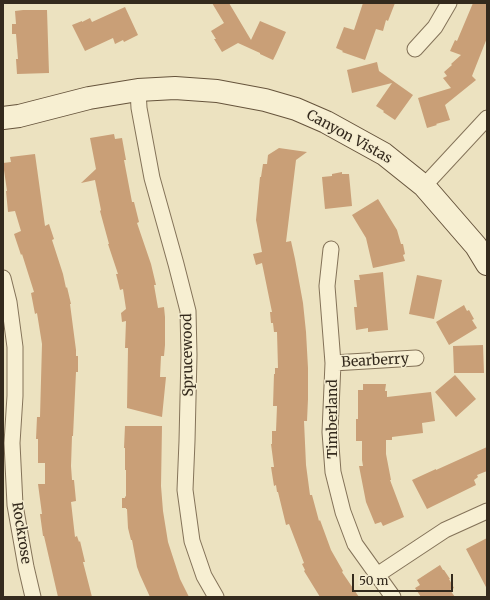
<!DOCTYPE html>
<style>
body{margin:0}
#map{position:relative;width:490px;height:600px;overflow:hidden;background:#ece2c0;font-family:Merriweather,serif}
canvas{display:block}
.frame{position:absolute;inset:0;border:4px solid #342a1d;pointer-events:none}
.scale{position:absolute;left:352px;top:574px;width:101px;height:18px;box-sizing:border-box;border:2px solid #342a1d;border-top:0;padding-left:5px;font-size:12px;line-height:14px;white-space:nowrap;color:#342a1d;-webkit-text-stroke:3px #f4eccf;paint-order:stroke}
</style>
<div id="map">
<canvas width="490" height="600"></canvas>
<div class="frame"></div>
<div class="scale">50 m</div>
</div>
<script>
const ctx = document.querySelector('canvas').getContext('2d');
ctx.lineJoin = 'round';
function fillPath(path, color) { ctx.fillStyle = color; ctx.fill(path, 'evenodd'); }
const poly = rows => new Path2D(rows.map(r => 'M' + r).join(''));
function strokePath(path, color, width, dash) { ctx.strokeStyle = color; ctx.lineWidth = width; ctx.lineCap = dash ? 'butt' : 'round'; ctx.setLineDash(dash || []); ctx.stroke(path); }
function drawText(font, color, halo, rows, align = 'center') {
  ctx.font = font + ' Merriweather,serif'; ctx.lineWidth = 3; ctx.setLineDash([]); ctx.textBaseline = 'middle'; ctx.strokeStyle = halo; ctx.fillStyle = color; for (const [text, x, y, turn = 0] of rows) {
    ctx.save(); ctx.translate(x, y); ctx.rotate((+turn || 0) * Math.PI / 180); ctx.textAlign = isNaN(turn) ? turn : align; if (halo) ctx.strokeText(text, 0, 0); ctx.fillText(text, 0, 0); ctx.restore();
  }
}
fillPath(poly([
 [212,3,229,3,251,40,260,21,286,32,276,54,273,60,260,54,260,53,238,43,222,52,214,39,216,39,211,31,224,23],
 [363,3,395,3,388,21,386,20,383,31,376,29,365,60,342,52,343,51,336,48,344,27,354,30],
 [473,3,487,3,487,38,472,76,476,80,445,105,450,120,436,124,437,125,427,128,418,98,451,88,443,78,447,76,444,72,452,65,451,64,461,55,450,51,455,40,457,41],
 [125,7,138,35,124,42,123,40,115,44,113,38,85,51,72,25,82,21,82,22,90,18,92,22],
 [23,10,47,10,49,73,17,74,16,59,18,59,16,34,12,34,12,24,16,24,15,11],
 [377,62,379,71,413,95,395,120,383,112,384,111,376,106,392,83,352,93,347,70],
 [114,134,115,139,122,138,126,160,124,160,132,202,134,202,139,222,137,223,151,264,156,285,154,285,158,308,164,307,165,317,165,345,164,356,161,356,160,377,166,377,162,417,127,408,128,348,125,348,126,321,122,322,121,313,126,309,123,289,120,290,116,274,118,274,108,244,109,244,100,211,101,210,95,180,81,183,96,169,90,138],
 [279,148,307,152,296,160,286,242,291,241,295,259,303,303,306,332,308,368,308,399,307,421,304,421,306,465,310,495,312,495,319,521,320,520,331,550,343,571,342,572,359,597,320,597,304,571,305,570,302,564,304,563,289,524,286,525,278,492,277,492,276,485,274,486,271,467,274,467,271,444,272,444,272,431,276,431,277,406,273,406,274,374,275,374,275,368,278,368,277,332,274,332,273,323,271,323,270,312,272,312,262,263,256,265,253,254,262,252,256,220,260,177,261,177,263,164,267,164,268,155],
 [35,154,45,226,49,224,54,239,52,240,63,274,66,288,67,287,71,304,70,304,76,350,76,356,78,356,78,372,76,372,73,436,72,436,71,466,72,480,74,480,76,501,71,502,75,537,77,536,79,542,80,541,85,562,83,562,92,597,58,597,44,536,43,536,40,514,42,514,38,484,45,484,45,463,38,463,38,439,36,439,37,417,40,417,42,344,37,313,35,314,31,293,34,292,22,254,21,255,14,234,21,231,15,211,8,212,6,191,7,191,3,163,11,162,10,157],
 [342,172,342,174,349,174,352,206,325,209,322,177,332,176,332,174],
 [378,199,397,230,401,244,403,244,405,254,403,255,405,261,373,268,366,238,352,215],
 [383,272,388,330,368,332,368,328,356,330,354,307,357,307,354,280,360,280,359,275],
 [417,275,442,280,434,319,409,314],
 [464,305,467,311,469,310,474,319,472,320,477,328,449,345,436,322],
 [483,345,484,373,454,373,453,346],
 [455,375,476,399,456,417,435,392],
 [363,384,386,384,385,391,387,391,387,397,431,392,435,421,422,423,423,433,392,437,392,440,386,440,386,454,391,480,390,480,404,517,383,526,381,522,375,524,366,502,359,466,363,466,362,460,362,441,356,441,356,419,358,419,358,390,363,390],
 [125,426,162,426,161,486,163,511,168,542,180,579,189,597,150,597,140,575,137,567,132,540,131,540,128,528,127,509,126,509,126,508,122,508,122,498,125,498,125,497,126,496,126,470,125,470,125,448,124,448],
 [487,447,487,471,477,475,478,477,474,480,476,485,427,509,412,480,436,469,436,470],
 [487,538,487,589,466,549],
 [440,565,443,570,444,570,450,579,449,579,454,588,450,590,455,597,421,597,415,588,420,585,417,580]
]), '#c99f77');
const street = poly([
 [415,49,435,27,449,3],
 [138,90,139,108,152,178,176,264,188,311,189,355,187,441,185,490,192,541,204,576,216,597],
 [424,186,487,118],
 [331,249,327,286,333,363,330,432,333,472,343,512,355,544,393,597],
 [3,278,9,302,15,347,15,396,12,443,15,505,26,567,33,597],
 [333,363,416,358],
 [377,575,445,530,487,511]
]);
const secondary = poly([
 [3,118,19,116,89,98,138,90,175,88,217,91,265,100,296,109,326,122,384,154,424,186,476,246,487,264]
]);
strokePath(street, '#847359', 17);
strokePath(secondary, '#66543c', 24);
strokePath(street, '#f7efd2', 15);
strokePath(secondary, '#f7efd2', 22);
drawText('14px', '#342a1d', '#f4eccf', [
 ["Canyon Vistas",349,137,29],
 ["Sprucewood",188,355,-91],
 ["Bearberry",375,361,-3],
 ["Timberland",333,419,-90],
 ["Rockrose",21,533,81]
]);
</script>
